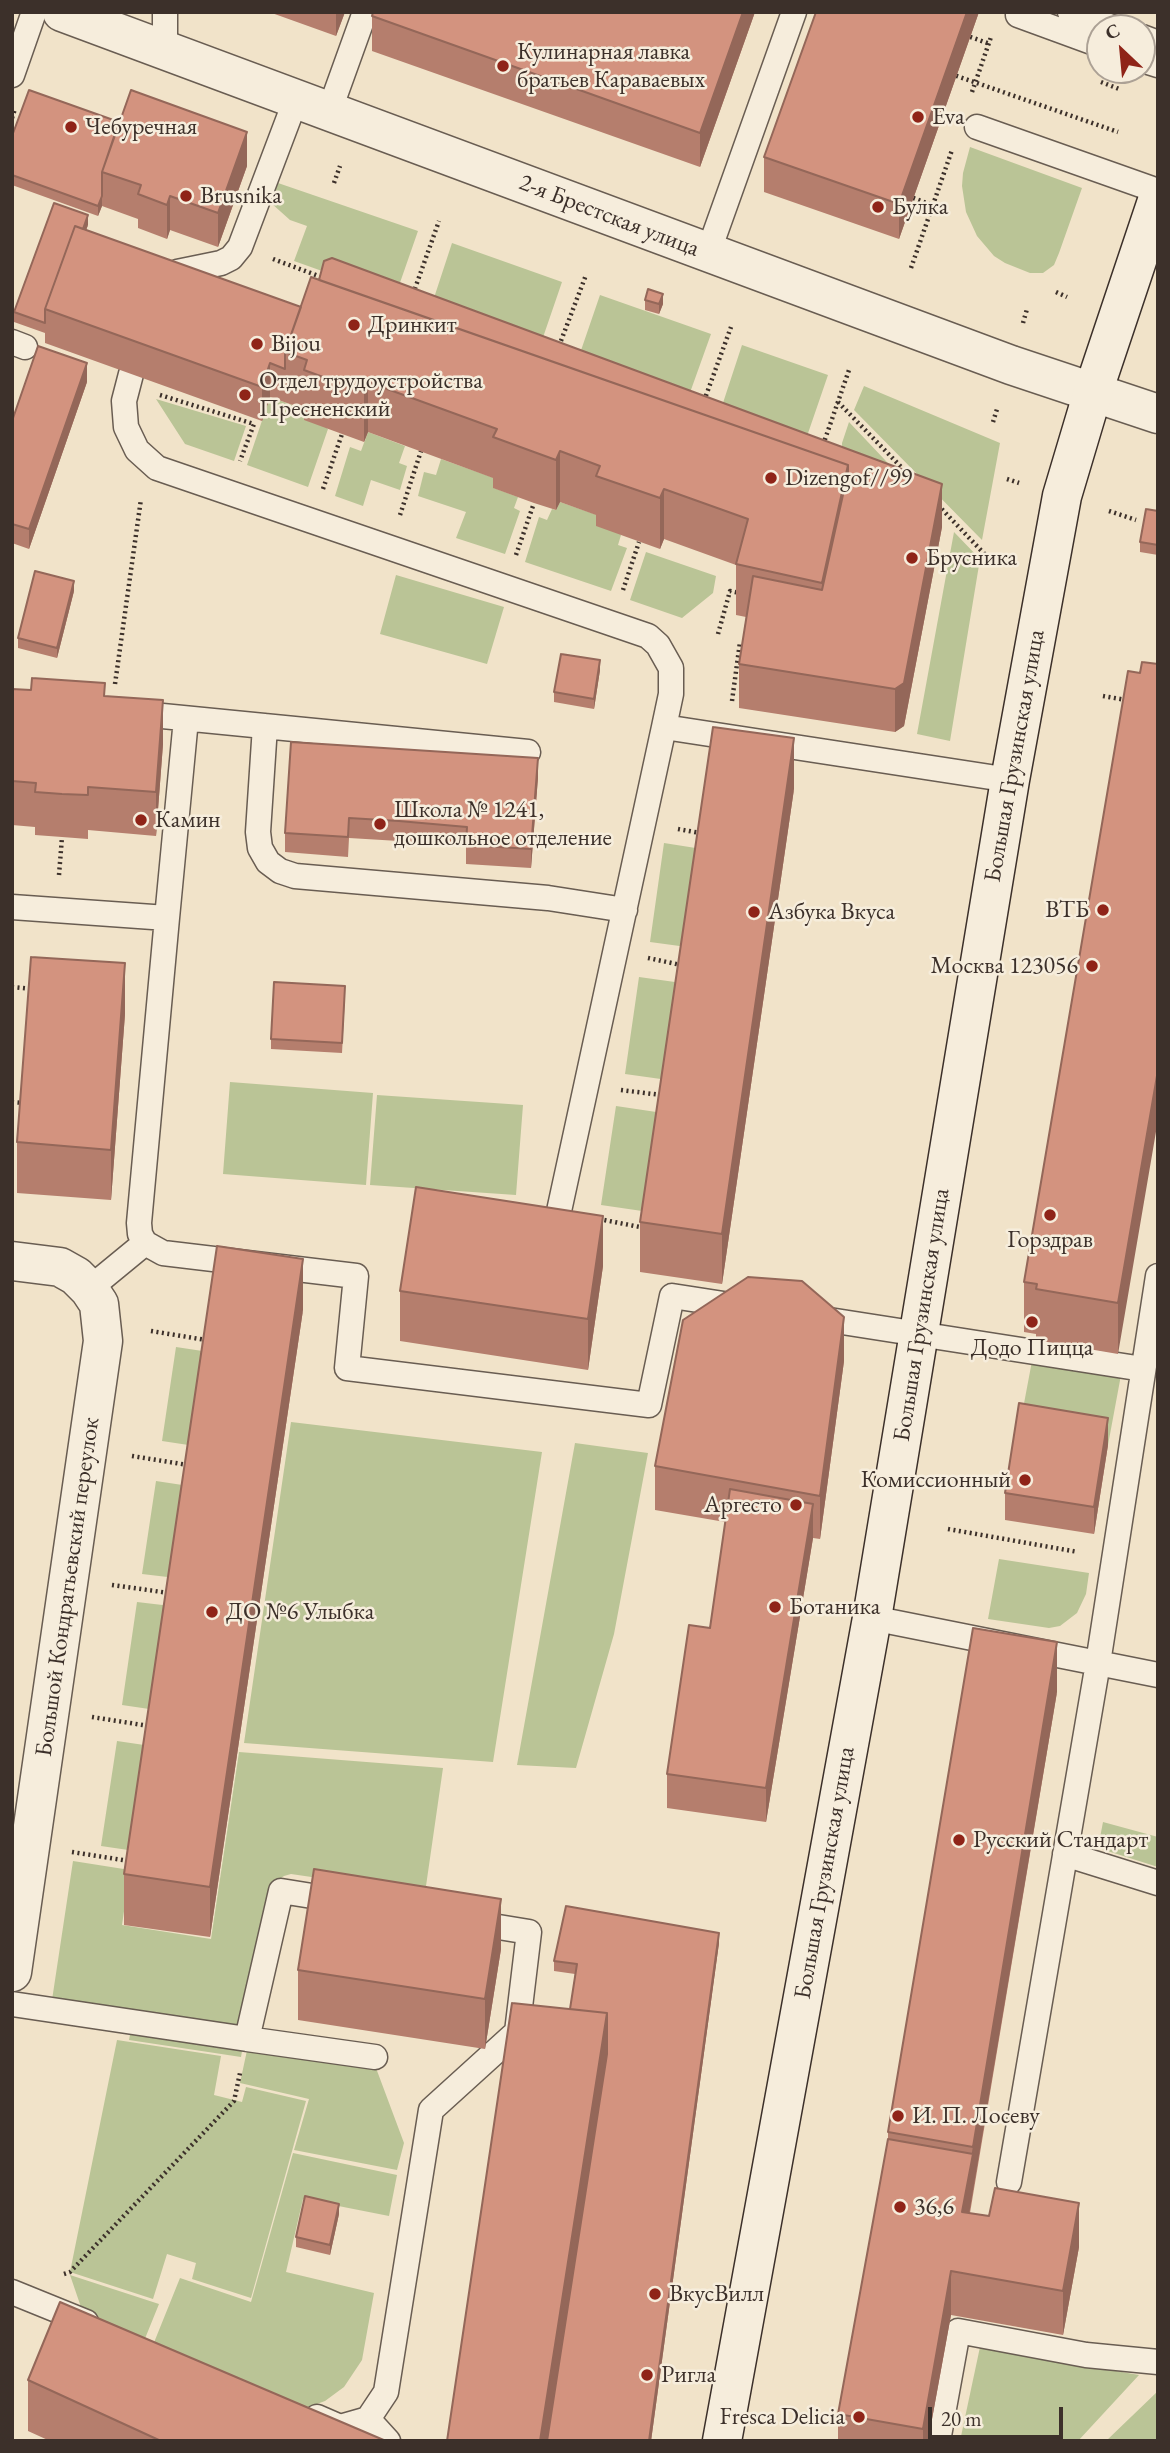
<!DOCTYPE html>
<meta charset="utf-8">
<style>
body{margin:0}
#map{position:relative;width:1170px;height:2453px;overflow:hidden;background:#f1e3c9;font-family:"EB Garamond",serif}
canvas{display:block}
.frame{position:absolute;inset:0;border:14px solid #3c302a;pointer-events:none}
.north{position:absolute;left:1086px;top:14px;width:70px;height:70px;box-sizing:border-box;background:#f6eddc;border:2px solid #aca195;border-radius:50%;rotate:334deg;font-size:19px;font-weight:700;line-height:28px;text-align:center;color:#3c302a}
.north::after{content:'';display:block;margin:auto;width:24px;height:32px;background:#8f2418;clip-path:polygon(50% 0,100% 100%,50% 72%,0 100%)}
.scale{position:absolute;left:928px;top:2407px;width:135px;height:32px;box-sizing:border-box;border:4px solid #3c302a;border-top:0;padding-left:9px;font-size:21px;line-height:24px;white-space:nowrap;color:#3c302a;-webkit-text-stroke:5px #f6eddc;paint-order:stroke}
</style>
<div id="map">
<canvas width="1170" height="2453"></canvas>
<div class="frame"></div>
<div class="north">С</div>
<div class="scale">20 m</div>
</div>
<script>
const ctx = document.querySelector('canvas').getContext('2d');
ctx.lineJoin = 'round';
function fillPath(path, color) { ctx.fillStyle = color; ctx.fill(path, 'evenodd'); }
const poly = rows => new Path2D(rows.map(r => 'M' + r).join(''));
function strokePath(path, color, width, dash) { ctx.strokeStyle = color; ctx.lineWidth = width; ctx.lineCap = dash ? 'butt' : 'round'; ctx.setLineDash(dash || []); ctx.stroke(path); }
function drawText(font, color, halo, rows, align = 'center') {
  ctx.font = font + ' "EB Garamond",serif'; ctx.lineWidth = 5; ctx.setLineDash([]); ctx.textBaseline = 'middle'; ctx.strokeStyle = halo; ctx.fillStyle = color; for (const [text, x, y, turn = 0] of rows) {
    ctx.save(); ctx.translate(x, y); ctx.rotate((+turn || 0) * Math.PI / 180); ctx.textAlign = isNaN(turn) ? turn : align; if (halo) ctx.strokeText(text, 0, 0); ctx.fillText(text, 0, 0); ctx.restore();
  }
}
fillPath(poly([
 [970,147,1082,188,1059,253,1054,265,1043,273,1030,273,1005,263,994,256,977,236,966,212,962,186,963,173],
 [278,183,418,231,395,297,294,261,307,226,290,220,271,203],
 [452,243,562,282,539,349,430,310],
 [600,295,711,334,687,401,577,362],
 [742,345,828,375,805,442,720,412],
 [864,386,1000,443,982,540,854,410],
 [270,397,307,410,328,429,308,487,247,465],
 [156,399,246,426,234,461,185,444],
 [849,422,938,516,842,463,842,443],
 [368,432,405,446,399,463,407,466,400,490,371,480,363,506,335,496,350,447,361,451],
 [441,459,497,479,494,488,518,497,514,508,520,511,505,554,456,538,466,512,418,496,424,472,436,475],
 [560,502,600,516,621,535,618,545,627,548,611,591,525,562,539,517,547,520,552,509,556,510],
 [954,532,980,559,950,741,917,734],
 [646,552,716,576,713,593,682,618,630,600],
 [396,575,504,607,487,664,380,634],
 [664,843,702,849,687,947,650,942],
 [639,977,682,983,668,1080,625,1074],
 [230,1082,373,1093,366,1185,223,1174],
 [377,1095,523,1105,516,1195,370,1185],
 [616,1106,663,1113,649,1212,601,1205],
 [176,1347,209,1352,195,1446,162,1441],
 [1032,1361,1121,1375,1108,1445,1019,1430],
 [291,1422,542,1452,493,1762,244,1743],
 [575,1443,648,1453,614,1634,576,1768,517,1765],
 [156,1481,189,1486,176,1578,142,1574],
 [999,1559,1089,1573,1086,1594,1077,1613,1060,1626,1049,1628,988,1619],
 [137,1602,171,1606,156,1710,122,1705],
 [117,1741,151,1746,135,1851,101,1846],
 [239,1752,443,1768,426,1886,414,1892,291,1874,284,1876,278,1880,244,2018,238,2024,230,2027,52,2000,73,1861,130,1870,122,1925,211,1939],
 [1103,1822,1158,1837,1158,1867,1098,1848],
 [132,2024,244,2040,241,2057,129,2040],
 [117,2040,221,2056,214,2095,242,2102,246,2087,306,2101,251,2298,192,2279,196,2263,167,2254,153,2299,70,2272],
 [249,2041,373,2060,404,2143,397,2170,294,2150,309,2099,240,2083],
 [293,2153,397,2175,389,2216,303,2199,286,2272,374,2293,362,2360,344,2387,325,2401,306,2408,153,2345,180,2278,251,2302],
 [70,2275,159,2304,144,2341,83,2313],
 [980,2347,1139,2375,1078,2441,960,2441],
 [1158,2391,1158,2441,1106,2441]
]), '#bac496');
const service = poly([
 [1070,12,1115,28],
 [1018,15,1100,45],
 [1142,37,1158,43],
 [165,50,165,12],
 [1142,60,1158,65],
 [12,75,34,12],
 [329,112,365,12],
 [977,127,1158,191],
 [708,253,794,12],
 [166,284,177,272,221,263,231,258,240,247,296,99],
 [12,342,25,347],
 [131,374,124,401,126,427,137,450,157,468,648,636,658,645,671,668,671,694,664,727],
 [132,713,528,752],
 [265,726,258,832,260,848,268,862,280,871,295,876,548,898,625,910],
 [12,907,167,918,139,1223,140,1234,145,1243,163,1253,356,1276,347,1368,649,1405,672,1296,743,1307],
 [167,918,186,719],
 [559,1211,664,727,1010,780],
 [89,1289,145,1243],
 [810,1317,1143,1369],
 [872,1618,1158,1675],
 [1065,1854,1158,1883],
 [12,2004,247,2039,281,1891,343,1901],
 [247,2039,375,2057],
 [1009,2182,1098,1663,1158,1276],
 [12,2292,86,2322],
 [317,2417,340,2427,368,2419,386,2392,431,2110,517,2032,529,1932,468,1922],
 [368,2419,388,2441],
 [938,2441,958,2331,1086,2355,1158,2362]
]);
const minor = poly([
 [12,1261,60,1267,76,1276,89,1289,99,1304,103,1341,12,1972]
]);
const tertiary = poly([
 [62,12,1011,365,1158,414]
]);
const secondary = poly([
 [722,2441,872,1618,1010,780,1062,496,1093,392,1158,198]
]);
strokePath(service, '#695d52', 27);
strokePath(minor, '#695d52', 41);
strokePath(tertiary, '#695d52', 41);
strokePath(secondary, '#3c302a', 41);
strokePath(poly([
 [965,35,990,44],
 [951,74,1118,132],
 [1101,82,1119,89],
 [972,92,991,37],
 [12,118,15,109],
 [334,183,340,166],
 [908,196,932,205],
 [273,259,324,278],
 [911,268,952,150],
 [1056,292,1067,297],
 [413,294,439,221],
 [1023,323,1027,309],
 [559,346,586,275],
 [160,395,254,424,240,461],
 [704,401,731,327],
 [838,402,908,474],
 [993,422,997,409],
 [823,445,849,370],
 [1007,479,1019,483],
 [323,489,342,434],
 [938,505,993,563],
 [1109,511,1136,520],
 [400,515,421,451],
 [516,555,534,503],
 [623,590,639,542],
 [718,634,730,591,740,593],
 [115,684,141,499],
 [1103,696,1126,700],
 [732,701,740,642],
 [678,829,700,833],
 [59,875,62,837],
 [648,958,681,965],
 [12,987,32,989],
 [621,1090,661,1095],
 [12,1102,24,1103],
 [599,1219,645,1228],
 [151,1331,206,1340],
 [132,1456,188,1465],
 [948,1529,1078,1552],
 [112,1585,169,1593],
 [92,1717,149,1726],
 [72,1852,129,1861],
 [64,2274,70,2272,234,2101,240,2073]
]), '#3c302a', 4.5, [2, 3.5]);
strokePath(service, '#f6eddc', 24);
strokePath(minor, '#f6eddc', 38);
strokePath(tertiary, '#f6eddc', 38);
strokePath(secondary, '#f6eddc', 38);
fillPath(poly([
 [269,12,345,12,336,36],
 [373,12,755,12,700,167,372,51,372,16],
 [816,12,979,12,899,239,764,192,764,157],
 [119,122,247,166,218,247,170,230,167,239,138,228,138,219,102,206,98,216,12,185,12,136],
 [88,225,86,230,301,307,942,527,904,726,895,732,739,708,739,664,746,617,736,615,736,565,664,539,660,549,596,526,596,515,560,502,556,510,534,503,493,488,493,478,368,432,364,442,304,420,304,409,270,397,262,421,45,343,45,333,14,322,14,312],
 [645,300,663,304,659,314,645,310],
 [87,382,29,549,12,543,12,421],
 [1158,511,1158,555,1140,552,1140,542],
 [74,591,57,658,18,648,18,638],
 [600,670,594,709,554,702,554,692],
 [1128,671,1118,1354,1036,1340,1036,1334,1024,1332,1024,1282],
 [12,689,105,696,163,744,156,836,88,830,88,839,62,837,35,835,35,827,12,825],
 [538,777,531,868,466,864,466,846,399,841,349,838,348,857,285,852,285,833],
 [794,789,722,1284,640,1272,640,1222],
 [345,996,342,1053,271,1049,271,1039],
 [125,1014,111,1200,17,1193,17,1142],
 [603,1266,588,1370,400,1341,400,1291],
 [303,1310,210,1937,124,1925,124,1874],
 [844,1361,820,1539,813,1538,766,1822,667,1808,667,1774,710,1628,725,1522,655,1510,655,1466],
 [1108,1445,1094,1534,1005,1520,1005,1493],
 [1057,1692,970,2213,1079,2247,1063,2335,951,2315,928,2441,838,2441,838,2414,888,2139,888,2132],
 [719,1943,651,2441,570,2009,575,1974,554,1971,554,1961],
 [501,1949,485,2049,298,2020,298,1970],
 [339,2214,330,2255,296,2247,296,2237],
 [28,2380,386,2441,50,2441,28,2431]
]), '#b57e6d');
fillPath(poly([
 [336,12,345,12,336,36],
 [743,12,755,12,700,167,700,133],
 [967,12,979,12,899,239,899,204],
 [247,132,247,166,218,247,218,213],
 [102,196,102,206,98,216,98,206],
 [170,196,170,230,167,239,167,205],
 [88,215,88,225,56,312],
 [663,294,663,304,659,314,659,304],
 [87,363,87,382,29,549,29,529],
 [270,363,270,397,262,421,262,387],
 [368,382,368,432,364,442,364,392],
 [560,451,560,502,556,510,556,460],
 [848,465,848,515,822,633,822,583],
 [942,484,942,527,904,726,895,732,895,689],
 [664,489,664,539,660,549,660,498],
 [74,581,74,591,57,658,57,648],
 [600,660,600,670,594,709,594,699],
 [163,700,163,744,156,836,156,792],
 [794,738,794,789,722,1284,722,1234],
 [538,758,538,777,531,868,531,849],
 [125,963,125,1014,111,1200,111,1150],
 [1158,1070,1158,1120,1118,1354,1118,1303],
 [603,1216,603,1266,588,1370,588,1319],
 [303,1259,303,1310,210,1937,210,1887],
 [844,1317,844,1361,820,1539,820,1496],
 [1108,1418,1108,1445,1094,1534,1094,1507],
 [813,1504,813,1538,766,1822,766,1788],
 [1057,1642,1057,1692,962,2256,962,2212],
 [501,1899,501,1949,485,2049,485,1999],
 [719,1933,719,1943,651,2441,649,2441],
 [607,2013,607,2064,548,2441,540,2441],
 [1079,2203,1079,2247,1063,2335,1063,2291],
 [339,2204,339,2214,330,2255,330,2245],
 [951,2271,951,2315,928,2441,923,2441,923,2429]
]), '#946759');
const building = poly([
 [373,12,743,12,700,133,372,16,373,12],
 [816,12,967,12,899,204,764,157,816,12],
 [29,90,119,122,102,172,102,196,98,206,12,175,12,136,29,90],
 [131,90,247,132,218,213,170,196,167,205,138,194,141,185,102,172,131,90],
 [54,203,88,215,83,229,75,226,45,309,45,323,14,312,54,203],
 [75,226,301,307,285,352,285,369,270,363,262,387,45,309,75,226],
 [332,258,942,484,904,683,895,689,739,664,753,576,822,590,848,472,848,465,319,280,324,261,332,258],
 [311,277,848,465,822,583,736,564,748,519,664,489,660,498,596,476,600,466,560,451,556,460,534,452,493,437,497,429,368,382,364,392,304,370,307,360,285,352,311,277],
 [648,289,663,294,659,304,645,300,648,289],
 [38,346,87,363,29,529,12,524,12,421,38,346],
 [1146,509,1158,511,1158,545,1140,542,1146,509],
 [35,571,74,581,57,648,18,638,35,571],
 [561,654,600,660,594,699,554,692,561,654],
 [1142,662,1158,664,1158,1070,1118,1303,1036,1289,1037,1284,1024,1282,1128,671,1140,673,1142,662],
 [32,678,105,683,104,696,163,700,156,792,88,787,88,795,62,794,35,792,36,783,12,781,12,689,31,690,32,678],
 [713,727,794,738,722,1234,640,1222,713,727],
 [291,742,538,758,531,849,466,845,467,827,399,821,349,818,348,837,285,833,291,742],
 [31,957,125,963,111,1150,17,1142,31,957],
 [274,982,345,986,342,1043,271,1039,274,982],
 [416,1187,603,1216,588,1319,400,1291,416,1187],
 [217,1246,303,1259,210,1887,124,1874,217,1246],
 [748,1277,802,1281,844,1317,820,1496,655,1466,683,1320,748,1277],
 [1019,1403,1108,1418,1094,1507,1005,1493,1019,1403],
 [730,1489,813,1504,766,1788,667,1774,689,1625,710,1628,730,1489],
 [973,1628,1057,1642,973,2147,888,2132,973,1628],
 [314,1869,501,1899,485,1999,298,1970,314,1869],
 [566,1906,719,1933,649,2441,547,2441,607,2054,607,2013,570,2009,577,1964,554,1961,566,1906],
 [512,2003,607,2013,540,2441,447,2441,512,2003],
 [888,2139,973,2154,962,2212,989,2216,995,2188,1079,2203,1063,2291,951,2271,923,2429,838,2414,888,2139],
 [305,2196,339,2204,330,2245,296,2237,305,2196],
 [60,2302,386,2441,161,2441,28,2380,60,2302]
]);
fillPath(building, '#d3937f');
strokePath(building, '#946759', 2);
for (const [x, y, r, color] of [
 [503,66,7,"#8f2418"],
 [918,117,7,"#8f2418"],
 [71,127,7,"#8f2418"],
 [186,196,7,"#8f2418"],
 [878,207,7,"#8f2418"],
 [354,325,7,"#8f2418"],
 [257,344,7,"#8f2418"],
 [245,395,7,"#8f2418"],
 [771,478,7,"#8f2418"],
 [912,558,7,"#8f2418"],
 [141,820,7,"#8f2418"],
 [380,824,7,"#8f2418"],
 [1103,910,7,"#8f2418"],
 [754,912,7,"#8f2418"],
 [1092,966,7,"#8f2418"],
 [1050,1215,7,"#8f2418"],
 [1032,1322,7,"#8f2418"],
 [1025,1480,7,"#8f2418"],
 [796,1505,7,"#8f2418"],
 [775,1607,7,"#8f2418"],
 [212,1612,7,"#8f2418"],
 [959,1840,7,"#8f2418"],
 [898,2116,7,"#8f2418"],
 [900,2207,7,"#8f2418"],
 [655,2294,7,"#8f2418"],
 [647,2375,7,"#8f2418"],
 [859,2417,7,"#8f2418"]
]) { const dot = new Path2D(); dot.arc(x, y, r, 0, 2 * Math.PI); ctx.fillStyle = color; ctx.fill(dot); strokePath(dot, '#f6eddc', 2.5); }
drawText('24px', '#3c302a', '#f6eddc', [
 ["Кулинарная лавка",517,52],
 ["братьев Караваевых",517,80],
 ["Eva",932,117],
 ["Чебуречная",85,127],
 ["Brusnika",200,196],
 ["Булка",892,207],
 ["Дринкит",368,325],
 ["Bijou",271,344],
 ["Отдел трудоустройства",259,381],
 ["Пресненский",259,409],
 ["Dizengof//99",785,478],
 ["Брусника",926,558],
 ["Школа № 1241,",394,810],
 ["дошкольное отделение",394,838],
 ["Камин",155,820],
 ["ВТБ",1089,910,"right"],
 ["Азбука Вкуса",768,912],
 ["Москва 123056",1078,966,"right"],
 ["Горздрав",1050,1240,"center"],
 ["Додо Пицца",1032,1348,"center"],
 ["Комиссионный",1011,1480,"right"],
 ["Аргесто",782,1505,"right"],
 ["Ботаника",789,1607],
 ["ДО №6 Улыбка",226,1612],
 ["Русский Стандарт",973,1840],
 ["И. П. Лосеву",912,2116],
 ["36,6",914,2207],
 ["ВкусВилл",669,2294],
 ["Ригла",661,2375],
 ["Fresca Delicia",845,2417,"right"]
], 'left');
drawText('24px', '#3c302a', '#f6eddc', [
 ["2-я Брестская улица",609,216,21],
 ["Большая Грузинская улица",1015,756,-80],
 ["Большая Грузинская улица",922,1315,-81],
 ["Большой Кондратьевский переулок",68,1587,-82],
 ["Большая Грузинская улица",825,1873,-80]
]);
</script>
